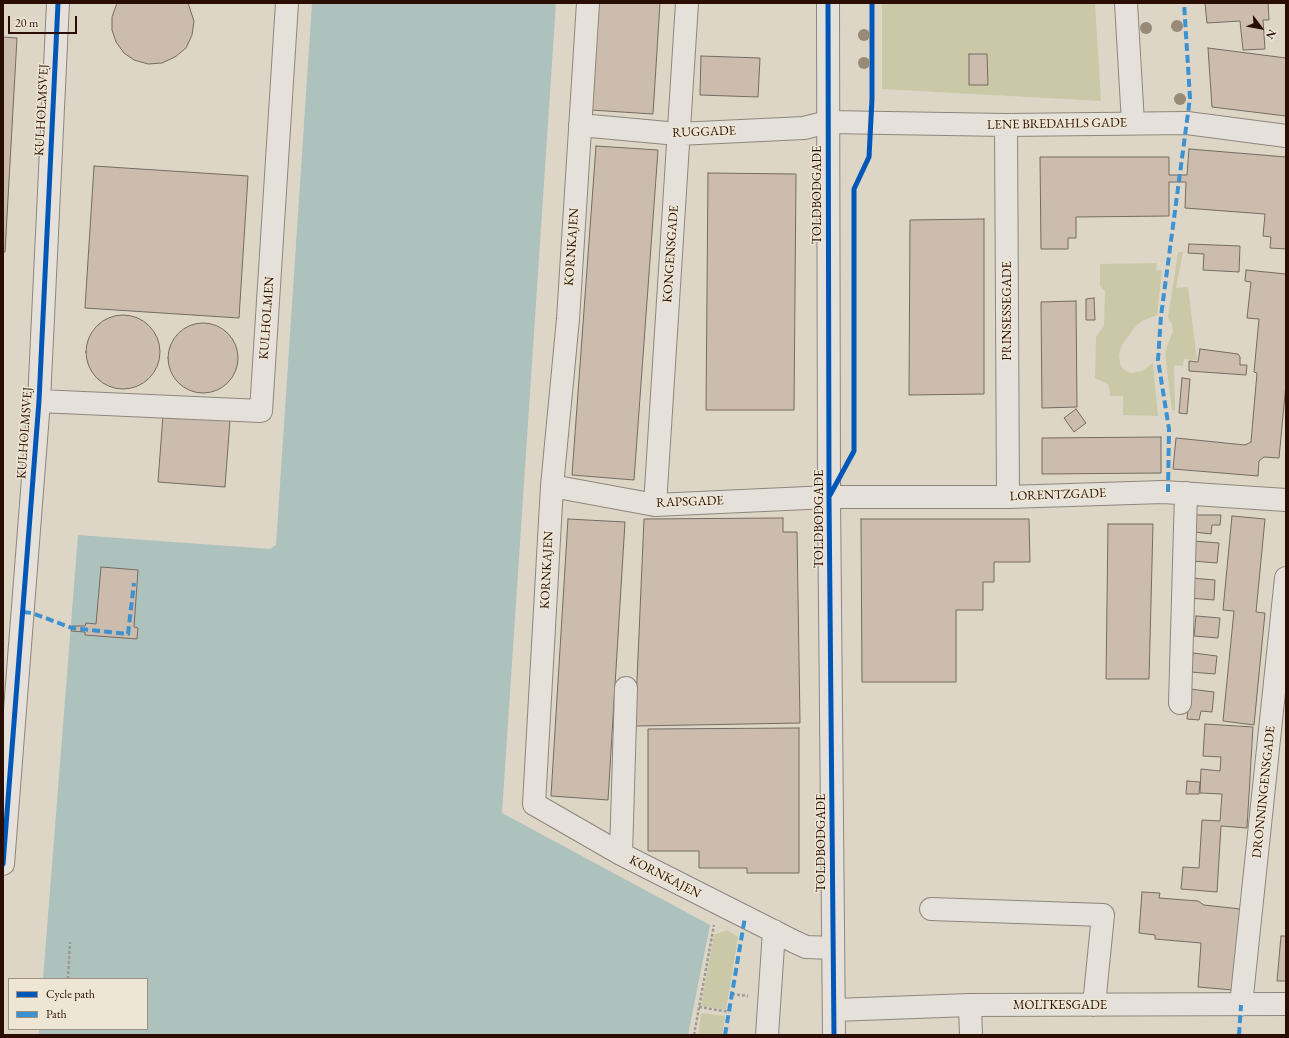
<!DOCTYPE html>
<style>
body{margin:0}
#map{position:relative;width:1289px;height:1038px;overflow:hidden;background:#ddd6c7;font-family:"EB Garamond",serif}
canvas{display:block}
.frame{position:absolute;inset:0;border:4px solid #2b0e03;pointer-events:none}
.legend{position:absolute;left:8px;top:978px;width:140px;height:52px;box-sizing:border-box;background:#eee6d5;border:1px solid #a09081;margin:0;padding:5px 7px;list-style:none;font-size:12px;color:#2b0e03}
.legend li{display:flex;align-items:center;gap:8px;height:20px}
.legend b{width:20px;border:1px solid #a09081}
.north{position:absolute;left:1241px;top:8px;width:40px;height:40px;-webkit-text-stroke:3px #eee6d5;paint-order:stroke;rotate:122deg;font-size:11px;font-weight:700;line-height:16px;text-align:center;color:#2b0e03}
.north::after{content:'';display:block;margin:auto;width:14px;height:18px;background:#2b0e03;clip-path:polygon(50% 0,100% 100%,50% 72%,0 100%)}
.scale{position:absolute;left:8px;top:16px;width:69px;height:18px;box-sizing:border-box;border:2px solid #2b0e03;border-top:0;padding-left:5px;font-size:12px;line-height:14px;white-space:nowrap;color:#2b0e03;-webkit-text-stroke:3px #eee6d5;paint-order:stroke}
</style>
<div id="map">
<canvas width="1289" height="1038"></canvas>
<div class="frame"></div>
<ul class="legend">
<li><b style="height:5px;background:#0057b8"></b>Cycle path</li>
<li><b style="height:5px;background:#3c92d1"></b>Path</li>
</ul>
<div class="north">N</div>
<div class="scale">20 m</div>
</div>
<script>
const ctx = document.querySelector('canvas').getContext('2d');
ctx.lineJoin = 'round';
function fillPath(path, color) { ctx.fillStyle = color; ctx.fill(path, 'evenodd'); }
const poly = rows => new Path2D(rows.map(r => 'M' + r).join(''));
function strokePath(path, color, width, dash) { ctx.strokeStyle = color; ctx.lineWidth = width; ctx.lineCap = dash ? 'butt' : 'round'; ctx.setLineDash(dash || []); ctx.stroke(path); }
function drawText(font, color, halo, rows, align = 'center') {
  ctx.font = font + ' "EB Garamond",serif'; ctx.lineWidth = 3; ctx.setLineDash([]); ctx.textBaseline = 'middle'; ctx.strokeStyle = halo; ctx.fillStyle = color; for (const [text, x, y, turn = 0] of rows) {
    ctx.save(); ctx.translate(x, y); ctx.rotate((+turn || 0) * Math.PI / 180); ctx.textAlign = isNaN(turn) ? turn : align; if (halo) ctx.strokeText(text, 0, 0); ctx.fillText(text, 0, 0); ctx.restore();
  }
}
fillPath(poly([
 [882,3,1095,3,1101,101,882,89],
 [1178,252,1183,252,1176,288,1188,287,1197,360,1184,359,1183,366,1174,365,1175,410,1172,411,1165,352,1173,331,1172,324,1168,318],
 [1157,263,1156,270,1162,270,1157,315,1142,321,1136,326,1122,345,1119,354,1120,364,1124,370,1131,373,1142,371,1153,363,1158,416,1123,415,1123,396,1110,396,1109,385,1095,378,1096,337,1104,326,1105,291,1100,286,1100,264],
 [727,930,738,937,726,1010,701,1006,714,935],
 [701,1013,725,1016,722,1035,698,1035]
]), '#cac8a7');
fillPath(poly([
 [312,3,556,3,502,813,710,925,688,1035,39,1035,39,1029,147,1029,147,979,43,979,78,535,270,549,276,545]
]), '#adc2bd');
const building = poly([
 [117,3,188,3,194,21,192,35,186,48,175,57,162,63,148,64,134,60,124,53,116,42,112,30,112,17,117,3],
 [598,3,660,3,653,114,591,110,598,3],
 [1205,3,1268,3,1269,20,1263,20,1265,49,1243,50,1240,21,1207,23,1205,3],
 [3,37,17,38,5,252,3,252,3,37],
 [1208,48,1286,58,1286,116,1212,107,1208,48],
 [969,54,987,54,988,85,969,85,969,54],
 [701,56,760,58,758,97,700,95,701,56],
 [596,146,658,150,634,480,572,475,596,146],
 [1189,149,1286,157,1286,249,1270,248,1271,237,1263,236,1265,214,1185,208,1186,182,1169,182,1169,216,1076,217,1076,238,1068,238,1068,249,1041,249,1040,157,1169,157,1169,175,1187,175,1189,149],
 [94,166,248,176,239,318,85,308,94,166],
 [708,173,796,174,794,410,706,410,708,173],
 [984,219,984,394,909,395,910,220,984,219],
 [1189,244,1240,246,1239,272,1203,270,1204,254,1188,253,1189,244],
 [1246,270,1286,274,1286,384,1279,458,1264,457,1259,461,1258,476,1173,469,1176,438,1245,445,1251,442,1257,373,1254,372,1259,319,1247,318,1251,282,1245,281,1246,270],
 [1094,298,1095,320,1086,320,1086,299,1094,298],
 [1076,301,1077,407,1042,408,1041,302,1076,301],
 '86 352a37 37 0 1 1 74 0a37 37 0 1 1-74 0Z',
 '168 358a35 35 0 1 1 70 0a35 35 0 1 1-70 0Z',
 [1200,349,1238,354,1240,357,1240,365,1247,365,1246,375,1189,371,1189,361,1198,362,1200,349],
 [1182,378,1190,379,1187,414,1179,413,1182,378],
 [1076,409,1086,423,1074,432,1064,418,1076,409],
 [163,415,230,420,225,487,158,482,163,415],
 [1161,437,1161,473,1042,474,1042,438,1161,437],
 [1196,515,1221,515,1220,525,1212,525,1211,534,1194,532,1196,515],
 [1232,516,1265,519,1256,612,1265,613,1254,725,1223,721,1234,611,1223,610,1232,516],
 [783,518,783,532,797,532,800,723,635,726,644,519,783,518],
 [568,519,625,522,608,800,551,796,568,519],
 [861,519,1029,519,1030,562,994,562,994,582,983,582,983,610,956,610,956,682,862,682,861,519],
 [1108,524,1153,524,1149,679,1106,679,1108,524],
 [1193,541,1219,543,1217,563,1192,561,1193,541],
 [101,567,138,570,134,627,138,628,137,639,85,635,85,632,71,631,72,626,85,626,86,623,96,624,101,567],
 [1191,578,1215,580,1214,600,1189,598,1191,578],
 [1196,616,1220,618,1218,638,1194,636,1196,616],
 [1193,653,1217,656,1215,674,1191,672,1193,653],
 [1190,689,1214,692,1212,712,1201,711,1199,720,1187,719,1190,689],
 [1205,724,1253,727,1247,828,1221,826,1217,892,1181,889,1183,867,1199,868,1202,820,1220,821,1222,794,1200,793,1201,769,1220,771,1221,757,1203,756,1205,724],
 [799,728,799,873,747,873,747,868,699,868,699,851,648,851,648,729,799,728],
 [1187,781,1200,782,1199,794,1186,794,1187,781],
 [1142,892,1160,893,1159,898,1198,901,1204,905,1240,909,1233,990,1198,987,1201,943,1155,939,1155,935,1139,933,1142,892],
 [1281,936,1286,936,1286,981,1277,981,1281,936]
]);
fillPath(building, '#cbbcae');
strokePath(building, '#746b62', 1);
const minor = poly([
 [588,3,568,319,552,486,534,804,621,854,795,942,806,947,833,948],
 [828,3,829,497,834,1035],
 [1126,3,1133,123],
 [580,125,678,134,804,128,828,122,1006,125,1187,123,1286,136],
 [1006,125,1008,497],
 [39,401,261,411,287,3],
 [552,486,655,505,829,497,1008,497,1163,492,1286,500],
 [655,505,687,3],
 [1180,703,1186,493],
 [621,854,626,688],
 [3,864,39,401,58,3],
 [931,909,1103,915,1094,1005],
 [970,1005,971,1035],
 [1241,1005,1286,578],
 [834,1010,970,1005,1286,1004],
 [767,1035,774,931]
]);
strokePath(minor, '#8e867c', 24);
strokePath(poly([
 [68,979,70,942],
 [732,994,748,996],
 [699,1007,729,1012],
 [694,1035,714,925]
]), '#a19a94', 2.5, [3, 2]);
strokePath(minor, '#e5e1da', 22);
strokePath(poly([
 [1168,492,1169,429,1158,360,1161,316,1190,98,1184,3],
 [23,612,32,613,72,628,128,634,134,583],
 [725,1035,745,917],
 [1239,1035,1241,1005]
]), '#3c92d1', 4, [8, 4]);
strokePath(poly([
 [828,3,829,497,834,1035],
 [830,495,854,451,854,189,869,157,872,99,872,3],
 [3,864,39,401,58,3]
]), '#0057b8', 5);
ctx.fillStyle = '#978a76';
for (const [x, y] of [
 [1177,26],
 [1146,28],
 [864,35],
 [864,63],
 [1180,99]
]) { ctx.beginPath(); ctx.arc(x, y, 6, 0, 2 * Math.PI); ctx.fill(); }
drawText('13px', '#2b0e03', '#eee6d5', [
 ["KULHOLMSVEJ",42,110,-87],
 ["LENE BREDAHLS GADE",1057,124,-1],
 ["RUGGADE",704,132,-2],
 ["TOLDBODGADE",817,195,-90],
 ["KORNKAJEN",572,247,-86],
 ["KONGENSGADE",671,254,-86],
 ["PRINSESSEGADE",1007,311,-90],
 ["KULHOLMEN",267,318,-86],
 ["KULHOLMSVEJ",25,433,-86],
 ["LORENTZGADE",1058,495,-2],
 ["RAPSGADE",690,502,-2],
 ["TOLDBODGADE",819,519,-90],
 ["KORNKAJEN",547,570,-87],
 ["DRONNINGENSGADE",1264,792,-84],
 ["TOLDBODGADE",821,843,-90],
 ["KORNKAJEN",665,877,27],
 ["MOLTKESGADE",1060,1005]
]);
</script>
